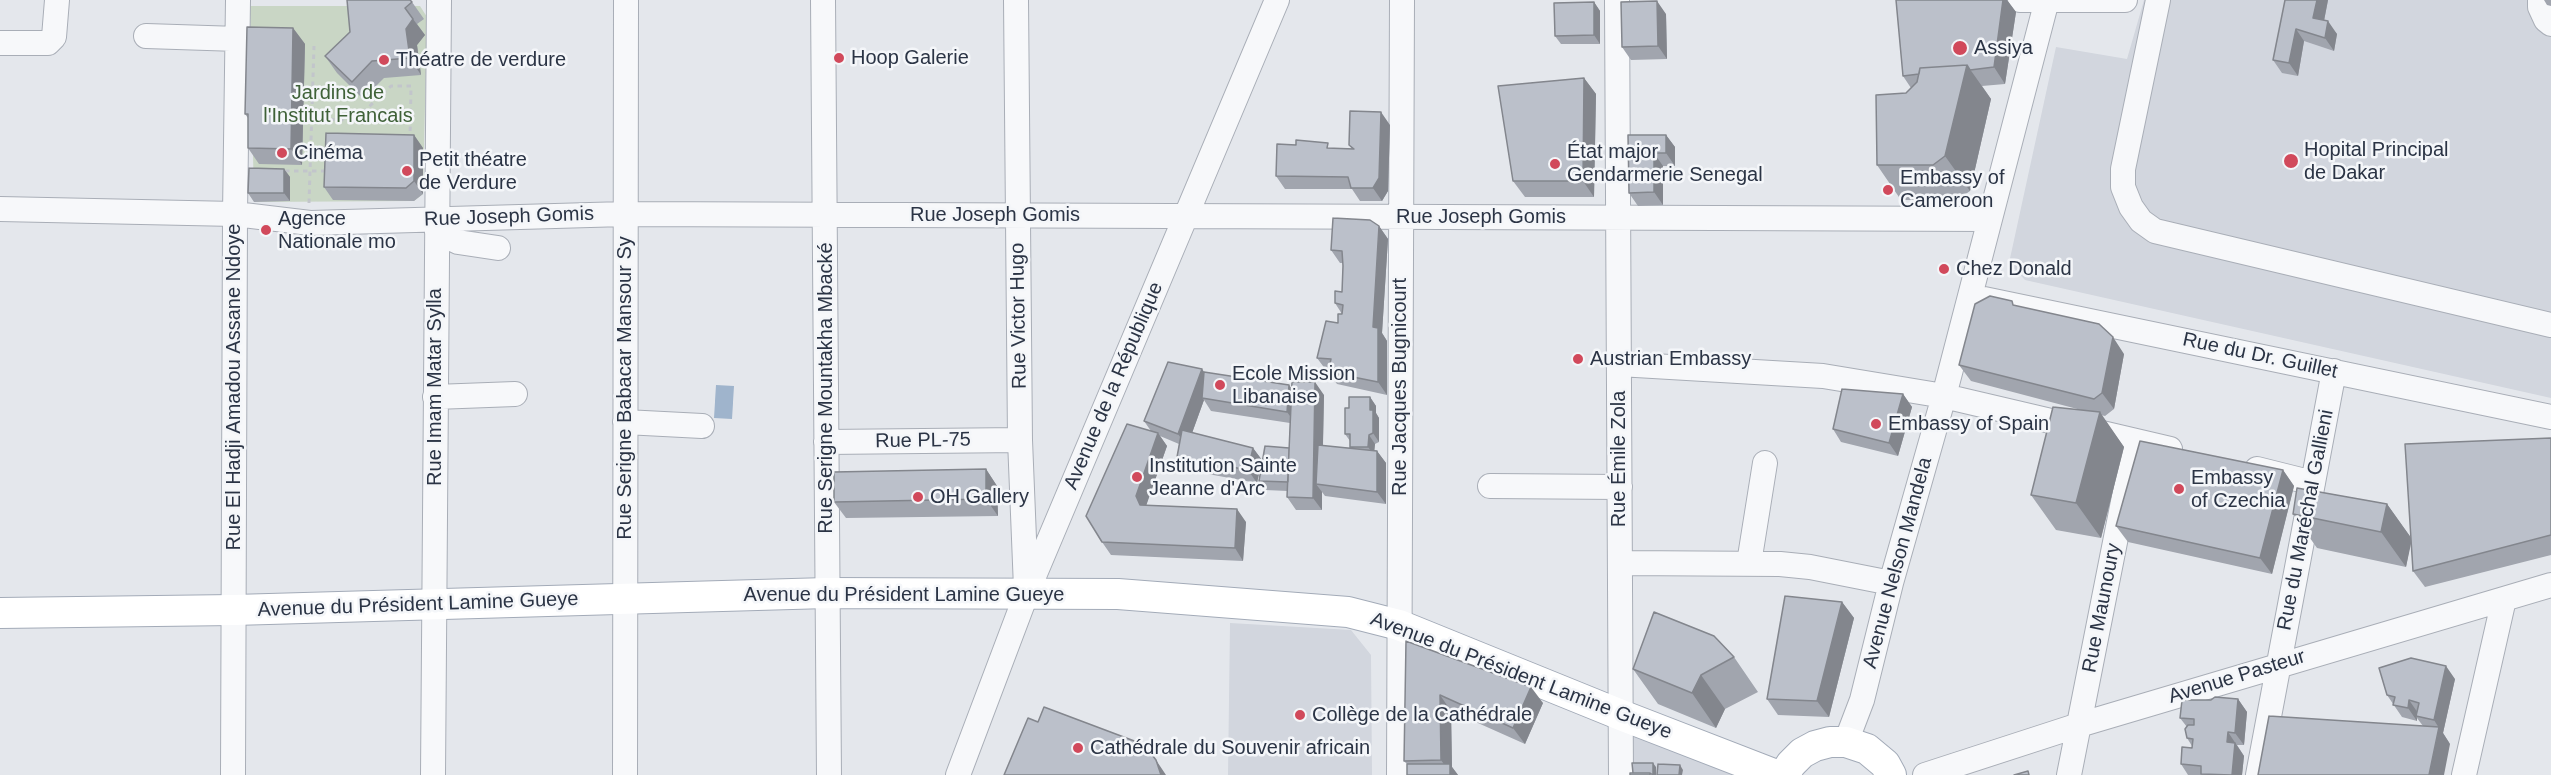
<!DOCTYPE html>
<meta charset="utf-8">
<style>
body{margin:0}
canvas{display:block;background:#e4e7ec}
</style>
<canvas width="2551" height="775"></canvas>
<script>
const ctx = document.querySelector('canvas').getContext('2d');
ctx.lineJoin = 'round';
function fillPath(path, color) { ctx.fillStyle = color; ctx.fill(path, 'evenodd'); }
const poly = rows => new Path2D(rows.map(r => 'M' + r).join(''));
function strokePath(path, color, width, dash) { ctx.strokeStyle = color; ctx.lineWidth = width; ctx.lineCap = dash ? 'butt' : 'round'; ctx.setLineDash(dash || []); ctx.stroke(path); }
function drawText(font, color, halo, rows, align = 'center') {
  ctx.font = font + ' Helvetica,sans-serif'; ctx.lineWidth = 5; ctx.setLineDash([]); ctx.textBaseline = 'middle'; ctx.strokeStyle = halo; ctx.fillStyle = color; for (const [text, x, y, turn = 0] of rows) {
    ctx.save(); ctx.translate(x, y); ctx.rotate((+turn || 0) * Math.PI / 180); ctx.textAlign = isNaN(turn) ? turn : align; if (halo) ctx.strokeText(text, 0, 0); ctx.fillText(text, 0, 0); ctx.restore();
  }
}
fillPath(poly([
 [2144,0,2551,0,2551,398,2025,280,2009,263,2056,47,2127,59],
 [1230,623,1351,630,1371,655,1372,775,1228,775],
 [1627,725,1750,775,1627,775]
]), '#d2d6de');
fillPath(poly([
 [250,6,420,6,427,17,423,194,414,201,254,202]
]), '#c9d6c5');
fillPath(poly([
 [716,385,734,386,732,419,714,418]
]), '#9fb4cc');
const minor = poly([
 [823,0,829,775],
 [1016,0,1020,440,1026,588],
 [1617,0,1621,775],
 [2020,0,2125,0],
 [2158,0,2123,169,2123,187,2131,207,2141,221,2155,231,2551,325],
 [2540,0,2540,7,2546,20,2551,24],
 [146,36,238,39],
 [0,43,48,43,54,37,57,0],
 [0,209,235,214,310,223,625,214,1990,219],
 [437,232,458,242,498,248],
 [1984,299,2551,417],
 [1619,364,1823,376,1944,396,2170,449],
 [435,397,515,394],
 [625,422,702,426],
 [826,442,1020,440],
 [2257,469,2313,483],
 [1490,486,1620,487],
 [1620,563,1780,564,1810,567,1891,583],
 [1749,563,1765,463],
 [1846,742,1862,700,1891,583,1944,396,2047,0],
 [233,775,235,214,238,0],
 [433,775,439,0],
 [625,775,626,0],
 [958,775,1026,595,1277,0],
 [1399,775,1402,0],
 [1925,775,2079,725,2551,585],
 [2069,775,2135,441],
 [2258,775,2334,371],
 [2464,775,2504,599]
]);
const major = poly([
 [0,613,234,610,827,593,1118,594,1348,612,1399,625,1621,715,1776,775],
 [1784,775,1791,764,1802,753,1815,746,1830,742,1846,742,1867,749,1885,764,1891,775]
]);
strokePath(minor, '#a9aeb7', 26);
strokePath(major, '#a3abb8', 32);
strokePath(poly([
 [312,119,355,120,391,86,411,86,410,137],
 [285,171,326,171],
 [309,203,314,46]
]), '#c2c5cb', 3, [4.5, 4.5]);
strokePath(minor, '#f7f8fa', 24);
strokePath(major, '#fff', 30);
fillPath(poly([
 [1896,0,2007,0,2016,12,2005,84,1982,86,1991,99,1970,191,1957,200,1901,200,1877,165,1906,93,1911,88,1903,76],
 [2285,0,2328,0,2324,21,2337,34,2334,51,2304,41,2298,76,2282,73,2273,60],
 [2544,0,2551,0,2551,6,2547,5],
 [412,2,424,19,417,24,425,35,417,45,421,75,384,78,363,99,337,73,325,56],
 [1594,2,1600,11,1600,44,1561,44,1555,36],
 [1666,14,1667,59,1631,60,1622,47],
 [293,28,305,44,302,165,259,164,248,148,248,118,245,114],
 [1584,78,1596,94,1594,197,1525,197,1513,181],
 [1390,125,1388,191,1382,201,1360,201,1352,189,1285,189,1276,176,1331,148,1352,149,1349,145],
 [414,135,423,148,423,194,414,201,333,200,324,187],
 [1666,135,1675,147,1675,166,1663,166,1663,205,1638,206,1629,193],
 [284,169,290,177,290,201,254,202,248,193],
 [1379,226,1388,239,1382,333,1387,341,1387,395,1337,384,1328,372,1328,371,1326,370,1317,358,1338,323,1342,314,1335,303,1342,292,1343,263,1340,263,1331,250],
 [2124,354,2114,409,2105,416,2101,415,2124,447,2101,538,2056,530,2031,495,2085,411,1971,381,1959,365],
 [1204,372,1324,395,1323,446,1351,448,1350,447,1350,441,1345,434,1349,408,1370,397,1376,406,1376,413,1379,418,1379,442,1375,444,1374,451,1377,451,1386,463,1386,504,1325,496,1322,492,1322,510,1296,510,1287,497,1288,491,1265,490,1259,481,1289,448,1290,423,1211,411,1204,400,1192,433,1253,448,1262,460,1257,483,1186,470,1177,457,1179,444,1160,436,1167,446,1146,505,1246,522,1243,561,1111,555,1102,542,1151,431,1144,421],
 [1903,394,1912,407,1898,456,1841,442,1833,429],
 [2551,438,2551,555,2425,587,2413,571,2411,540,2406,567,2317,548,2293,514,2387,504,2411,538],
 [986,469,997,486,998,516,846,518,834,502],
 [2283,470,2294,486,2272,574,2128,542,2116,526],
 [1842,602,1854,618,1829,717,1778,715,1767,699],
 [1406,641,1543,703,1525,744,1451,711,1452,767,1458,775,1407,775,1407,764,1404,761],
 [1734,657,1758,692,1725,709,1716,728,1658,704,1633,669],
 [2455,679,2443,733,2450,744,2423,726,2417,718,2417,721,2402,717,2387,695],
 [2238,699,2247,712,2244,745,2237,745,2244,756,2242,775,2188,775,2181,764,2192,748,2192,746,2187,738,2187,727,2180,718]
]), '#a1a5ae');
fillPath(poly([
 [2003,0,2007,0,2016,12,2005,84,1994,67],
 [2317,0,2328,0,2322,31,2313,18],
 [1657,1,1666,14,1667,59,1658,46],
 [1594,2,1600,11,1600,44,1594,35],
 [413,19,425,35,417,45,421,75,410,58,406,29],
 [2328,21,2337,34,2334,51,2325,38],
 [293,28,305,44,302,165,291,149],
 [2296,29,2304,41,2298,76,2289,63],
 [1967,65,1991,99,1970,191,1945,156],
 [1584,78,1596,94,1594,197,1583,181],
 [1381,112,1390,125,1388,191,1382,201,1373,188],
 [414,135,423,148,423,194,414,181],
 [1666,135,1675,147,1675,166,1666,153],
 [1654,153,1663,166,1663,205,1654,192],
 [284,169,290,177,290,201,284,193],
 [1379,226,1388,239,1382,333,1387,341,1387,395,1378,382,1373,327],
 [2113,337,2124,354,2114,409,2102,393],
 [1202,369,1211,381,1202,398,1204,400,1187,447,1178,434],
 [1315,382,1324,395,1322,485,1316,484,1322,492,1322,510,1313,498],
 [1289,385,1298,397,1296,424,1287,412],
 [1903,394,1912,407,1898,456,1889,443],
 [1370,397,1376,406,1376,413,1379,418,1379,442,1373,433,1370,410],
 [2100,412,2124,447,2101,538,2076,503],
 [1158,433,1167,446,1145,509,1140,505,1136,496],
 [1369,435,1375,444,1374,455,1368,447],
 [1253,448,1262,460,1257,483,1248,470],
 [1377,451,1386,463,1386,504,1377,492],
 [986,469,997,486,998,516,986,499],
 [2283,470,2294,486,2272,574,2260,558],
 [2387,504,2412,539,2406,567,2381,532],
 [1237,509,1246,522,1243,561,1235,548],
 [1842,602,1854,618,1829,717,1817,701],
 [2446,666,2455,679,2443,733,2450,744,2444,775,2429,775,2439,728,2434,720],
 [1701,675,1725,709,1716,728,1692,693],
 [1531,687,1543,703,1525,744,1513,728],
 [1440,695,1451,711,1452,767,1458,775,1450,775,1450,773,1441,760],
 [2238,699,2247,712,2244,745,2235,733],
 [2409,700,2418,713,2416,716,2417,718,2417,721,2408,708],
 [2228,732,2244,756,2242,775,2232,775,2227,742],
 [1156,760,1166,775,1161,775],
 [1653,763,1656,767,1656,775,1653,775],
 [1680,765,1683,770,1682,775,1679,775]
]), '#83868d');
const building = poly([
 [347,0,410,0,412,2,405,8,413,19,406,29,410,58,372,61,352,82,325,56,350,32,347,0],
 [1896,0,2003,0,1994,67,1970,70,1967,65,1920,68,1919,74,1903,76,1896,0],
 [2285,0,2317,0,2313,18,2328,21,2325,38,2296,29,2289,63,2273,60,2285,0],
 [1657,1,1658,46,1622,47,1621,2,1657,1],
 [1594,2,1594,35,1555,36,1554,3,1594,2],
 [247,27,293,28,291,149,248,148,248,114,245,114,247,27],
 [1967,65,1945,156,1933,165,1877,165,1876,95,1906,93,1917,82,1920,68,1967,65],
 [1584,78,1583,181,1513,181,1498,86,1584,78],
 [1350,111,1381,112,1379,178,1373,188,1351,188,1348,177,1276,176,1277,144,1296,145,1296,140,1328,143,1327,148,1354,149,1349,145,1350,111],
 [326,133,414,135,414,181,406,188,324,187,326,133],
 [1628,135,1666,135,1666,153,1654,153,1654,192,1629,193,1628,135],
 [249,168,284,169,284,193,248,193,249,168],
 [1333,218,1370,220,1379,226,1373,327,1378,328,1378,382,1328,372,1331,359,1317,358,1326,321,1338,323,1338,314,1342,314,1343,305,1335,303,1335,291,1342,292,1343,266,1342,251,1331,250,1333,218],
 [1990,296,2012,301,2013,305,2099,324,2113,337,2102,393,2094,399,1959,365,1975,304,1990,296],
 [1168,362,1202,369,1178,434,1144,421,1168,362],
 [1204,372,1289,385,1287,412,1202,398,1204,372],
 [1292,382,1315,382,1313,498,1287,497,1292,382],
 [1842,389,1903,394,1889,443,1833,429,1842,389],
 [1349,397,1370,397,1370,410,1373,410,1373,433,1369,435,1368,447,1350,447,1350,434,1345,434,1345,408,1349,408,1349,397],
 [2053,407,2100,412,2076,503,2031,495,2053,407],
 [1127,424,1158,433,1136,496,1140,505,1237,509,1235,548,1102,542,1086,516,1127,424],
 [1182,430,1253,448,1248,470,1177,457,1182,430],
 [2551,438,2551,535,2413,571,2405,444,2551,438],
 [2140,441,2283,470,2260,558,2116,526,2140,441],
 [1318,445,1377,451,1377,492,1316,484,1318,445],
 [1265,446,1289,448,1288,482,1259,481,1265,446],
 [986,469,986,499,834,502,834,472,986,469],
 [2297,488,2387,504,2381,532,2293,514,2297,488],
 [1785,596,1842,602,1817,701,1767,699,1785,596],
 [1654,612,1714,636,1734,657,1701,675,1692,693,1633,669,1654,612],
 [1406,641,1531,687,1513,728,1440,695,1441,760,1404,761,1406,641],
 [2411,658,2446,666,2434,720,2416,716,2419,703,2409,700,2408,708,2393,705,2395,697,2387,695,2379,668,2411,658],
 [2215,697,2238,699,2235,733,2228,732,2227,742,2235,743,2232,775,2201,774,2201,766,2181,764,2182,747,2192,748,2193,739,2187,738,2185,729,2188,725,2194,725,2194,719,2180,718,2182,700,2211,700,2215,697],
 [1044,707,1137,742,1149,751,1156,760,1161,775,1004,775,1028,718,1038,722,1044,707],
 [2269,716,2439,727,2429,775,2258,775,2269,716],
 [1632,763,1653,763,1653,775,1650,773,1633,773,1632,763],
 [1407,764,1450,764,1450,775,1407,775,1407,764],
 [1658,764,1680,765,1679,775,1657,775,1658,764],
 [2028,771,2029,775,2014,775,2028,771],
 [1630,773,1650,773,1650,775,1630,775,1630,773]
]);
fillPath(building, '#bbc0ca');
strokePath(building, '#83868d', 1.5);
for (const [x, y, r, color] of [
 [1960,48,8,"#d1495b"],
 [839,58,6,"#d1495b"],
 [384,60,6,"#d1495b"],
 [282,153,6,"#d1495b"],
 [2291,161,8,"#d1495b"],
 [1555,164,6,"#d1495b"],
 [407,171,6,"#d1495b"],
 [1888,190,6,"#d1495b"],
 [266,230,6,"#d1495b"],
 [1944,269,6,"#d1495b"],
 [1578,359,6,"#d1495b"],
 [1220,385,6,"#d1495b"],
 [1876,424,6,"#d1495b"],
 [1137,477,6,"#d1495b"],
 [2179,489,6,"#d1495b"],
 [918,497,6,"#d1495b"],
 [1300,715,6,"#d1495b"],
 [1078,748,6,"#d1495b"]
]) { const dot = new Path2D(); dot.arc(x, y, r, 0, 2 * Math.PI); ctx.fillStyle = color; ctx.fill(dot); strokePath(dot, '#f4f6f9', 2); }
drawText('20px', '#2b3445', '#f4f6f9', [
 ["Assiya",1974,48],
 ["Hoop Galerie",851,58],
 ["Théatre de verdure",396,60],
 ["Hopital Principal",2304,150],
 ["de Dakar",2304,173],
 ["État major",1567,152],
 ["Gendarmerie Senegal",1567,175],
 ["Cinéma",294,153],
 ["Petit théatre",419,160],
 ["de Verdure",419,183],
 ["Embassy of",1900,178],
 ["Cameroon",1900,201],
 ["Agence",278,219],
 ["Nationale mo",278,242],
 ["Chez Donald",1956,269],
 ["Austrian Embassy",1590,359],
 ["Ecole Mission",1232,374],
 ["Libanaise",1232,397],
 ["Embassy of Spain",1888,424],
 ["Institution Sainte",1149,466],
 ["Jeanne d'Arc",1149,489],
 ["Embassy",2191,478],
 ["of Czechia",2191,501],
 ["OH Gallery",930,497],
 ["Collège de la Cathédrale",1312,715],
 ["Cathédrale du Souvenir africain",1090,748]
], 'left');
drawText('20px', '#3f6138', '#f4f6f9', [
 ["Jardins de",338,93],
 ["l'Institut Francais",338,116]
]);
drawText('20px', '#2b3445', '#f4f6f9', [
 ["Rue Joseph Gomis",995,215],
 ["Rue Joseph Gomis",509,217,-2],
 ["Rue Joseph Gomis",1481,217],
 ["Rue Victor Hugo",1019,316,-91],
 ["Rue du Dr. Guillet",2260,356,12],
 ["Avenue de la République",1114,386,-67],
 ["Rue El Hadji Amadou Assane Ndoye",234,387,-90],
 ["Rue Imam Matar Sylla",435,387,-90],
 ["Rue Jacques Bugnicourt",1400,387,-90],
 ["Rue Serigne Babacar Mansour Sy",625,388,-90],
 ["Rue Serigne Mountakha Mbacké",826,388,-90],
 ["Rue PL-75",923,441,-1],
 ["Rue Émile Zola",1619,459,-90],
 ["Rue du Maréchal Gallieni",2306,520,-79],
 ["Avenue Nelson Mandela",1898,563,-75],
 ["Avenue du Président Lamine Gueye",904,595],
 ["Avenue du Président Lamine Gueye",418,605,-2],
 ["Rue Maunoury",2102,608,-79],
 ["Avenue du Président Lamine Gueye",1521,676,21],
 ["Avenue Pasteur",2237,677,-17]
]);
</script>
